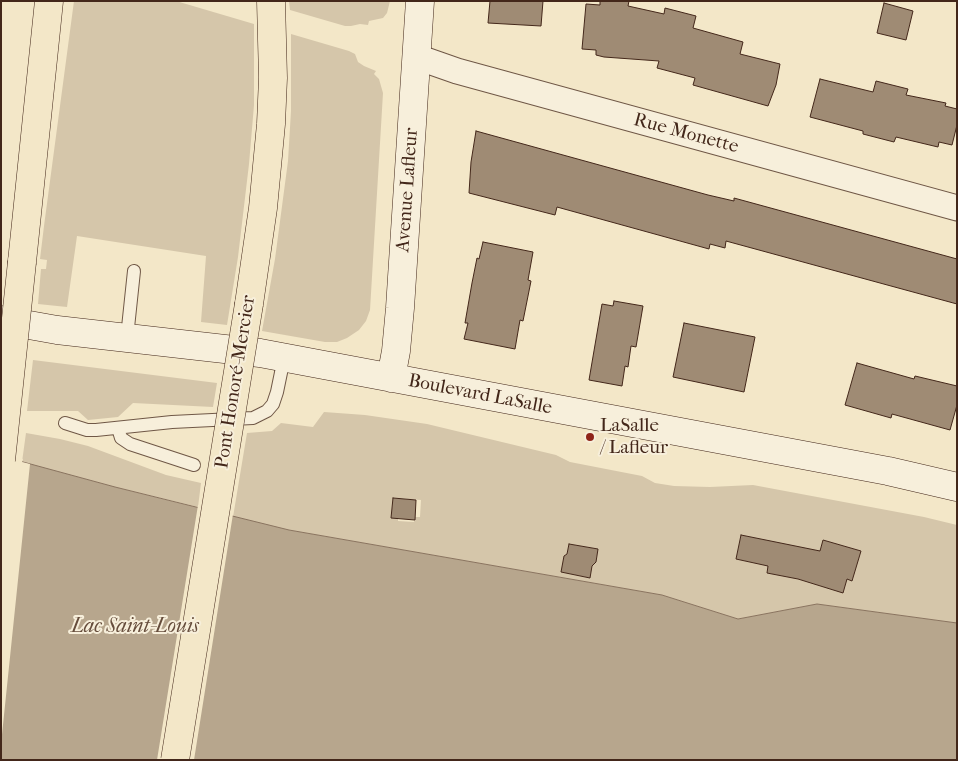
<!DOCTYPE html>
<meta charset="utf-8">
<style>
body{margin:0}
#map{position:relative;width:958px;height:761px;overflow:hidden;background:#f3e7c8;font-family:"IM FELL French Canon",serif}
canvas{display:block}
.frame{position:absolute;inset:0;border:2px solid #43271a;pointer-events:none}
</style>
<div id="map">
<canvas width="958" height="761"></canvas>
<div class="frame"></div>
</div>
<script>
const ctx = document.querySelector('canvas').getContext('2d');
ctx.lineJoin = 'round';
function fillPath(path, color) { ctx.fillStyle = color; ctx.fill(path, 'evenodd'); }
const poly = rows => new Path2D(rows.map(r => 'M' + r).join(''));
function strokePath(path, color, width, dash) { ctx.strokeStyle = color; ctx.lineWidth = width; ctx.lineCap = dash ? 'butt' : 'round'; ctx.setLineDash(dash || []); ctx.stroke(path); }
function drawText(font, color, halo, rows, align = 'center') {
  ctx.font = font + ' "IM FELL French Canon",serif'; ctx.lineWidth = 4; ctx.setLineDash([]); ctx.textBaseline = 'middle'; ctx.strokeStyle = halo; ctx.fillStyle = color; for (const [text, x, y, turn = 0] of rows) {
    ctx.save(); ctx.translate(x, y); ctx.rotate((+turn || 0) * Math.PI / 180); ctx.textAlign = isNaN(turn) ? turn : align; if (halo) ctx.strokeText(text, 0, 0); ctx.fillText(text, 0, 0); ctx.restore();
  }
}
fillPath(poly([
 [74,1,176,1,254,24,254,105,249,164,238,257,227,325,201,322,206,256,77,236,67,307,38,304,41,269,46,269,47,260,40,259,44,226],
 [289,1,390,1,387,13,383,18,369,21,368,25,360,24,351,26,345,26,290,10],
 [291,34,349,51,355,54,358,62,364,66,376,71,374,74,379,79,383,93,370,310,366,321,359,330,347,338,337,342,325,342,262,331,275,259,288,161,291,111],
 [33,360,217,383,213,407,133,403,118,417,88,420,78,411,27,411],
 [324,412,365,415,427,424,556,455,570,462,642,476,655,483,674,486,710,487,753,485,924,517,957,525,957,623,817,604,738,619,662,595,289,530,233,517,247,433,272,431,281,423,313,427],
 [393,498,421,500,420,517,415,517,414,522,398,521,398,518,391,518],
 [741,535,807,549,803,568,797,567,795,578,767,573,769,563,756,561,755,563,736,559],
 [823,540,861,551,852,580,847,579,843,592,817,585,821,572,814,570],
 [569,544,598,549,596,562,592,566,590,578,561,572,564,556,567,554],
 [26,433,60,439,88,446,166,475,201,483,198,507,115,487,22,462]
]), '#d5c6aa');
const water = poly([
 [1,456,115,487,289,530,662,595,738,619,817,604,957,623,957,760,1,760,1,456]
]);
fillPath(water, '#b7a68d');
strokePath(water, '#89735f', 1);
fillPath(poly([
 [1,454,23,459,22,462,30,464,1,744],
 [198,505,233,514,194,760,157,760]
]), '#f3e7c8');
const building = poly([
 [490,1,543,1,541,26,488,23,490,1],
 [600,1,629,1,628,6,664,14,665,8,696,16,693,28,743,42,740,54,780,64,776,85,768,106,693,85,695,78,657,68,659,61,604,57,596,55,596,50,582,49,586,4,600,5,600,1],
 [884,3,913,11,906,40,877,33,884,3],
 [820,79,873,92,876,81,908,89,906,95,946,103,945,106,957,109,957,125,952,145,939,142,938,147,896,137,894,142,863,134,863,131,810,117,820,79],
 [476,131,708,195,734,201,734,198,957,259,957,304,726,241,725,248,710,244,709,249,557,207,555,215,469,193,471,162,476,131],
 [483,242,533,252,528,280,531,281,523,321,520,320,515,349,464,339,468,323,465,323,472,283,477,258,479,259,483,242],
 [614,301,643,306,636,347,631,346,628,367,625,366,622,386,589,380,602,304,613,306,614,301],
 [684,323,755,337,744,392,673,377,684,323],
 [857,363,914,379,915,376,957,386,957,405,950,430,892,414,891,418,845,405,857,363],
 [393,498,416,500,415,520,391,518,393,498],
 [741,535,820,551,823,540,861,551,852,581,847,579,843,593,798,579,767,573,768,566,736,559,741,535],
 [569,544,598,549,596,562,592,566,590,578,561,572,564,556,567,554,569,544]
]);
fillPath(building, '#9f8b74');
strokePath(building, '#43271a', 1);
const lane = poly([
 [127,337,134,271],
 [65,423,87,430,96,430,172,422,253,418,267,411,273,404,277,392,284,358],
 [118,428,121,438,130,444,194,465]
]);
const street = poly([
 [417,57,457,71,957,208]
]);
const secondary = poly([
 [1,320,57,330,260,353,888,471,957,487],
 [391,378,396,351,400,308,420,1]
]);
const highway = poly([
 [22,262,49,1],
 [249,304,263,208,271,124,273,78,271,1]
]);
strokePath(lane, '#6f5746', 14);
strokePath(street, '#6f5746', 27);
strokePath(secondary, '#43271a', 29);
strokePath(highway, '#43271a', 29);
strokePath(lane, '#f7efdb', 12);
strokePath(street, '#f7efdb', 25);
strokePath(secondary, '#f7efdb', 28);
strokePath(highway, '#f3e7c8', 28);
const highwayBridge = poly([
 [1,460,22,262],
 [175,760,249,304]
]);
strokePath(highwayBridge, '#43271a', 29, []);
strokePath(highwayBridge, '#f3e7c8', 28);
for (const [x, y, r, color] of [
 [590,437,5,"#8f2418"]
]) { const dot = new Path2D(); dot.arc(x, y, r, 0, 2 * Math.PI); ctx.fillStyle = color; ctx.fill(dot); strokePath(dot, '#f7efdb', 2); }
drawText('19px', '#43271a', '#f7efdb', [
 ["Rue Monette",686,134,15],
 ["Avenue Lafleur",408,190,-86],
 ["Pont Honoré-Mercier",236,382,-81],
 ["Boulevard LaSalle",480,395,11]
]);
drawText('19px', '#43271a', '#f7efdb', [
 ["LaSalle",600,426],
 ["/ Lafleur",600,448]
], 'left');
drawText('italic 20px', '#664d3c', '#f7efdb', [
 ["Lac Saint-Louis",135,627]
]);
</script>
